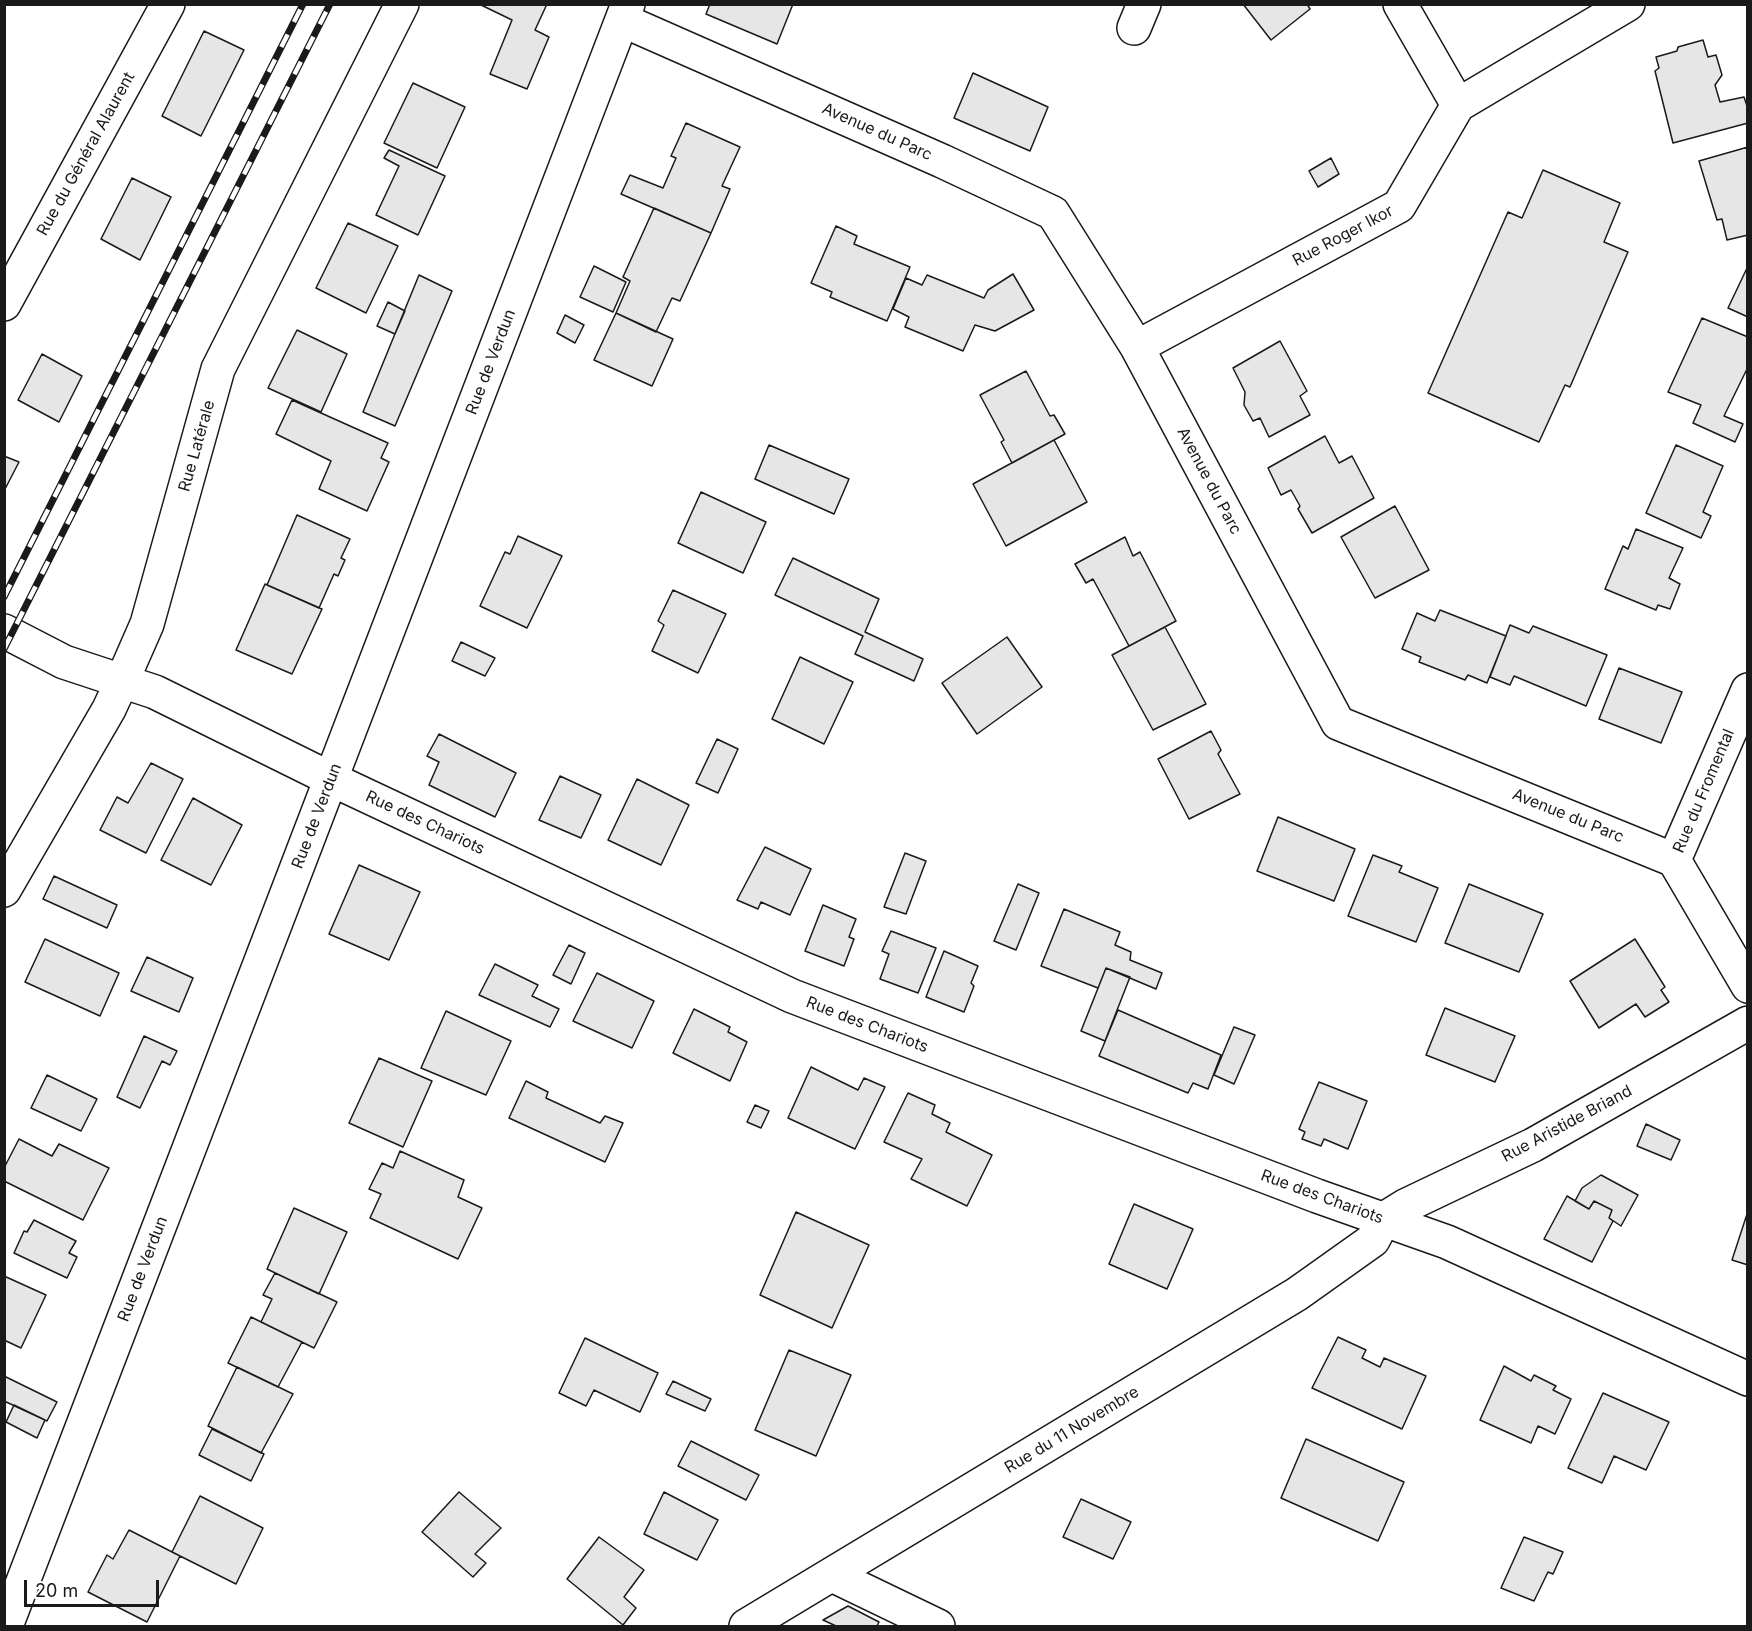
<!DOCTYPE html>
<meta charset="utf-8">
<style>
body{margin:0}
#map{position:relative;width:1752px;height:1631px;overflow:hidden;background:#fff;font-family:Inter,sans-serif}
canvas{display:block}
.frame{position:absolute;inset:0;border:6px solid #1a1a1a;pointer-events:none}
.scale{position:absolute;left:24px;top:1580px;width:135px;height:27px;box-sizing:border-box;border:3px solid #1a1a1a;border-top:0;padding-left:8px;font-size:18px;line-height:21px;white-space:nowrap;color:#1a1a1a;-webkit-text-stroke:4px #fff;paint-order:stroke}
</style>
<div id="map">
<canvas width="1752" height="1631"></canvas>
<div class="frame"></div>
<div class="scale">20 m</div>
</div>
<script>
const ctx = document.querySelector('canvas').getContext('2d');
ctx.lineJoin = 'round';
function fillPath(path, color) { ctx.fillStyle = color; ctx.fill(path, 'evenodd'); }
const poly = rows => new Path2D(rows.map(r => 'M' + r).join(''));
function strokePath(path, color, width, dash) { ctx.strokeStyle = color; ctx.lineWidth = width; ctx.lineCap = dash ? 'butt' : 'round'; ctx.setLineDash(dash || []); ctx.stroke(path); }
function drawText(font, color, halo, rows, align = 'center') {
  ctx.font = font + ' Inter,sans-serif'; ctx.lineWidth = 4.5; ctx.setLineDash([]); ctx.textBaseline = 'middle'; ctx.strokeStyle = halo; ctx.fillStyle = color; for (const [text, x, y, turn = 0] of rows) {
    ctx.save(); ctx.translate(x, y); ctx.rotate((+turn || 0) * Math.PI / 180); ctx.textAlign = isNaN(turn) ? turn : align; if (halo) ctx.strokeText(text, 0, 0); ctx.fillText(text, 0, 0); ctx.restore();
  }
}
const building = poly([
 [479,4,547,4,535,30,549,37,527,89,490,74,512,20,479,4],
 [710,4,793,4,777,44,706,14,710,4],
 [1243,4,1307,4,1310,9,1271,40,1243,4],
 [204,31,244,50,201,136,162,116,204,31],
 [1703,40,1708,57,1716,55,1722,75,1715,85,1720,102,1744,97,1748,109,1748,123,1673,143,1655,71,1659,68,1656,57,1677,51,1678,47,1703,40],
 [973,73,1048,107,1030,151,954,118,973,73],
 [413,83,465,107,437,168,384,143,413,83],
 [686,123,740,147,722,186,730,189,711,233,621,194,630,175,663,188,676,158,671,156,686,123],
 [1748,147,1748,235,1727,240,1722,219,1717,220,1699,161,1748,147],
 [389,150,445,176,418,235,376,215,399,166,384,158,389,150],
 [1331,158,1339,174,1318,187,1309,171,1331,158],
 [1543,170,1620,203,1604,242,1628,252,1570,387,1565,385,1539,442,1428,393,1508,212,1522,218,1543,170],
 [132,178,171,197,140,260,101,239,132,178],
 [654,208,711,233,680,301,672,298,656,332,616,313,630,281,623,277,654,208],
 [348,223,398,246,366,313,316,288,348,223],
 [836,226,857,236,854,244,910,267,887,321,830,297,832,292,811,283,836,226],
 [594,266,626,282,613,312,580,297,594,266],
 [1748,266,1748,317,1728,308,1748,266],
 [1013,274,1034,310,995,331,975,325,963,351,905,327,909,317,893,309,906,278,922,285,927,275,984,298,988,290,1013,274],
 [419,275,452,291,395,426,363,412,419,275],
 [388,302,405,311,395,334,377,326,388,302],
 [616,313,673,339,652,386,594,360,616,313],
 [565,315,584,325,575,343,557,333,565,315],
 [1702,318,1748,337,1748,367,1724,416,1743,424,1735,442,1693,423,1701,405,1668,392,1702,318],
 [297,330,347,354,321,412,268,388,297,330],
 [1280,341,1307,391,1300,396,1310,415,1269,437,1260,418,1253,421,1244,405,1245,392,1233,368,1280,341],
 [42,354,82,376,59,422,18,400,42,354],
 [1026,371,1050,416,1054,415,1065,434,1012,463,1001,442,1004,440,980,395,1026,371],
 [292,400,388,443,381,458,389,462,367,511,319,489,331,461,276,434,292,400],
 [1325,436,1339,463,1352,456,1374,498,1312,533,1298,509,1300,506,1291,490,1281,495,1268,468,1325,436],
 [1054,440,1087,502,1006,546,973,484,1054,440],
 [769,445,849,479,834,514,755,479,769,445],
 [1676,445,1723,466,1703,512,1711,516,1701,538,1646,513,1676,445],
 [4,456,19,462,4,491,4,456],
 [701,492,766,522,743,573,678,543,701,492],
 [1395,506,1429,570,1375,598,1341,537,1395,506],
 [297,515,350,539,341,558,345,560,338,576,334,574,319,608,267,585,297,515],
 [1636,529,1683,548,1669,578,1680,584,1670,609,1658,605,1656,610,1605,589,1623,546,1628,549,1636,529],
 [518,536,562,556,527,628,480,606,505,552,510,554,518,536],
 [1125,537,1133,556,1140,552,1176,621,1129,646,1093,579,1086,583,1075,564,1125,537],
 [793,558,879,599,865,632,923,659,914,681,855,654,863,636,775,595,793,558],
 [265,584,322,609,292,674,236,650,265,584],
 [673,590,726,614,698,673,652,651,664,625,658,621,673,590],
 [1440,610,1506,636,1487,683,1468,675,1465,680,1419,662,1421,657,1402,649,1417,613,1435,621,1440,610],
 [1510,625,1529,633,1533,626,1607,655,1586,706,1514,676,1510,685,1490,677,1510,625],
 [1165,627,1206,704,1153,730,1112,655,1165,627],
 [1007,637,1042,687,977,734,942,683,1007,637],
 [461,642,495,658,485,676,452,661,461,642],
 [800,657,853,682,824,744,772,719,800,657],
 [1619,668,1682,692,1661,743,1599,719,1619,668],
 [1211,731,1221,750,1218,754,1240,794,1189,819,1158,759,1211,731],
 [439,734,516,773,495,817,429,785,439,762,427,756,439,734],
 [717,739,738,749,718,793,696,783,717,739],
 [151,763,183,779,146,853,100,830,117,797,128,803,151,763],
 [560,776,601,795,581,838,539,820,560,776],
 [637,779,689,805,661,865,608,840,637,779],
 [193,798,242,825,211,885,161,860,193,798],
 [1278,817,1355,849,1334,901,1257,871,1278,817],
 [765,847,811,869,790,915,761,902,758,909,737,900,765,847],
 [905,853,926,861,906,914,884,907,905,853],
 [1373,855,1402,866,1399,872,1438,888,1416,942,1348,916,1373,855],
 [359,865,420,892,389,960,329,934,359,865],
 [54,876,117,905,107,928,43,899,54,876],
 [1018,884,1039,893,1016,950,994,941,1018,884],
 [1469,884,1543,914,1519,972,1445,943,1469,884],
 [823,905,856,919,849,937,854,939,844,966,805,951,823,905],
 [1064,909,1120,932,1115,945,1131,952,1130,960,1162,973,1156,989,1106,968,1098,988,1041,966,1064,909],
 [891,931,936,948,918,993,880,979,889,954,882,951,891,931],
 [45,939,119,973,100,1016,25,982,45,939],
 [1635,939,1665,987,1661,990,1669,1002,1645,1017,1636,1004,1599,1028,1570,981,1635,939],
 [569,945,585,953,571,984,553,975,569,945],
 [944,951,978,966,971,983,974,986,964,1012,926,997,944,951],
 [147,957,193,978,179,1012,131,991,147,957],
 [495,964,538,985,532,996,559,1009,550,1027,479,995,495,964],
 [1106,968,1130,977,1105,1041,1081,1031,1106,968],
 [597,973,654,1001,632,1048,573,1021,597,973],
 [1445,1008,1515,1036,1495,1082,1426,1055,1445,1008],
 [694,1009,730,1027,728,1032,747,1042,730,1081,673,1053,694,1009],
 [1118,1010,1221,1055,1208,1089,1193,1083,1188,1093,1099,1056,1118,1010],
 [446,1011,511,1041,486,1095,421,1068,446,1011],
 [1234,1027,1255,1035,1234,1084,1214,1075,1234,1027],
 [144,1036,177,1051,170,1065,162,1061,140,1108,117,1097,144,1036],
 [379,1058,432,1081,403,1147,349,1123,379,1058],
 [811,1067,858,1090,864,1078,885,1087,855,1149,788,1118,811,1067],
 [47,1075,97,1099,81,1131,31,1108,47,1075],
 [526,1081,548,1092,546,1098,600,1123,605,1116,623,1123,605,1162,509,1118,526,1081],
 [1319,1082,1367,1101,1348,1149,1324,1139,1321,1146,1302,1139,1305,1132,1299,1129,1319,1082],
 [908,1093,935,1105,932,1114,950,1123,946,1132,992,1155,967,1206,911,1179,922,1159,884,1142,908,1093],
 [755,1105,769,1111,761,1128,747,1122,755,1105],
 [1646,1124,1680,1140,1671,1160,1637,1146,1646,1124],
 [19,1139,52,1156,59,1144,109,1168,83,1220,4,1181,4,1168,19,1139],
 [400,1151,464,1180,458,1197,482,1208,458,1259,370,1218,381,1194,369,1189,382,1163,393,1168,400,1151],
 [1601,1175,1638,1195,1621,1226,1609,1218,1612,1210,1594,1201,1589,1209,1575,1201,1582,1188,1601,1175],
 [1567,1196,1589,1209,1594,1201,1612,1210,1609,1218,1613,1221,1592,1262,1544,1239,1567,1196],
 [1134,1204,1193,1229,1167,1289,1109,1264,1134,1204],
 [294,1208,347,1232,319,1294,267,1269,294,1208],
 [1748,1211,1748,1265,1732,1260,1748,1211],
 [796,1212,869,1245,832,1328,760,1295,796,1212],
 [34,1220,76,1241,69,1253,77,1257,67,1278,14,1253,24,1231,27,1232,34,1220],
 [275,1273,337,1302,314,1348,261,1322,272,1299,263,1295,275,1273],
 [4,1276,46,1295,21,1348,4,1340,4,1276],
 [251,1317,302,1342,278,1387,228,1363,251,1317],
 [1338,1337,1366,1350,1362,1358,1380,1367,1384,1358,1426,1376,1402,1429,1312,1388,1338,1337],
 [585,1338,658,1373,640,1412,594,1390,586,1406,559,1393,585,1338],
 [789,1350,851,1375,816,1456,755,1430,789,1350],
 [1504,1366,1531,1381,1534,1375,1556,1386,1553,1390,1571,1399,1555,1434,1538,1426,1531,1443,1480,1420,1504,1366],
 [237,1367,293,1394,261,1453,208,1426,237,1367],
 [4,1376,57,1402,47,1421,4,1401,4,1376],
 [673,1381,711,1399,705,1411,666,1394,673,1381],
 [1603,1393,1669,1422,1646,1470,1614,1456,1602,1483,1568,1468,1603,1393],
 [14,1405,45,1420,37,1438,6,1422,14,1405],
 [212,1429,264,1454,251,1481,199,1455,212,1429],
 [1306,1439,1404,1482,1378,1541,1281,1498,1306,1439],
 [691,1441,759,1475,746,1500,678,1466,691,1441],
 [459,1492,501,1528,475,1554,486,1563,473,1577,422,1532,459,1492],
 [664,1492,718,1520,697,1560,644,1534,664,1492],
 [200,1496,263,1528,236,1584,172,1552,200,1496],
 [1081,1499,1131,1522,1113,1559,1063,1537,1081,1499],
 [129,1530,180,1556,147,1622,88,1592,107,1555,113,1559,129,1530],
 [599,1537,644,1570,624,1597,636,1608,623,1625,567,1579,599,1537],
 [1524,1537,1563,1552,1553,1574,1548,1572,1534,1601,1501,1588,1524,1537],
 [848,1606,879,1622,877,1626,836,1626,823,1620,848,1606]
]);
fillPath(building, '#e6e6e6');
strokePath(building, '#1a1a1a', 1.5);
const street = poly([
 [1400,4,1458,105],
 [622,20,942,161,1053,213,1137,347,1338,723,1674,860,1748,986],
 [1134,28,1144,4],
 [4,304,168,4],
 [1137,347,1399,206,1458,105,1628,4],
 [4,631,64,662,155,692,331,779,792,996,1317,1196,1447,1242,1748,1379],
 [1674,860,1748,690],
 [4,890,109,709,122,681,147,624,218,369,402,4],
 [832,1575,938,1626],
 [6,1626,628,4],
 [746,1626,1297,1294,1373,1240,1384,1219,1405,1206,1533,1145,1748,1023]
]);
strokePath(street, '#1a1a1a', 36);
strokePath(street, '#fff', 33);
const rail = poly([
 [4,597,303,4],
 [4,649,330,4]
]);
strokePath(rail, '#1a1a1a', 7);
strokePath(rail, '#fff', 4.5, [14]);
drawText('16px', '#1a1a1a', '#fff', [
 ["Avenue du Parc",877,132,24],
 ["Rue du Général Alaurent",86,154,-61],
 ["Rue Roger Ikor",1343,236,-28],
 ["Rue de Verdun",491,362,-69],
 ["Rue Latérale",197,446,-74],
 ["Avenue du Parc",1209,481,62],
 ["Rue du Fromental",1704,791,-67],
 ["Rue de Verdun",317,816,-69],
 ["Avenue du Parc",1568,816,22],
 ["Rue des Chariots",425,823,25],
 ["Rue des Chariots",867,1025,21],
 ["Rue Aristide Briand",1567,1124,-28],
 ["Rue des Chariots",1322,1197,20],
 ["Rue de Verdun",143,1269,-69],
 ["Rue du 11 Novembre",1072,1430,-31]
]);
</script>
